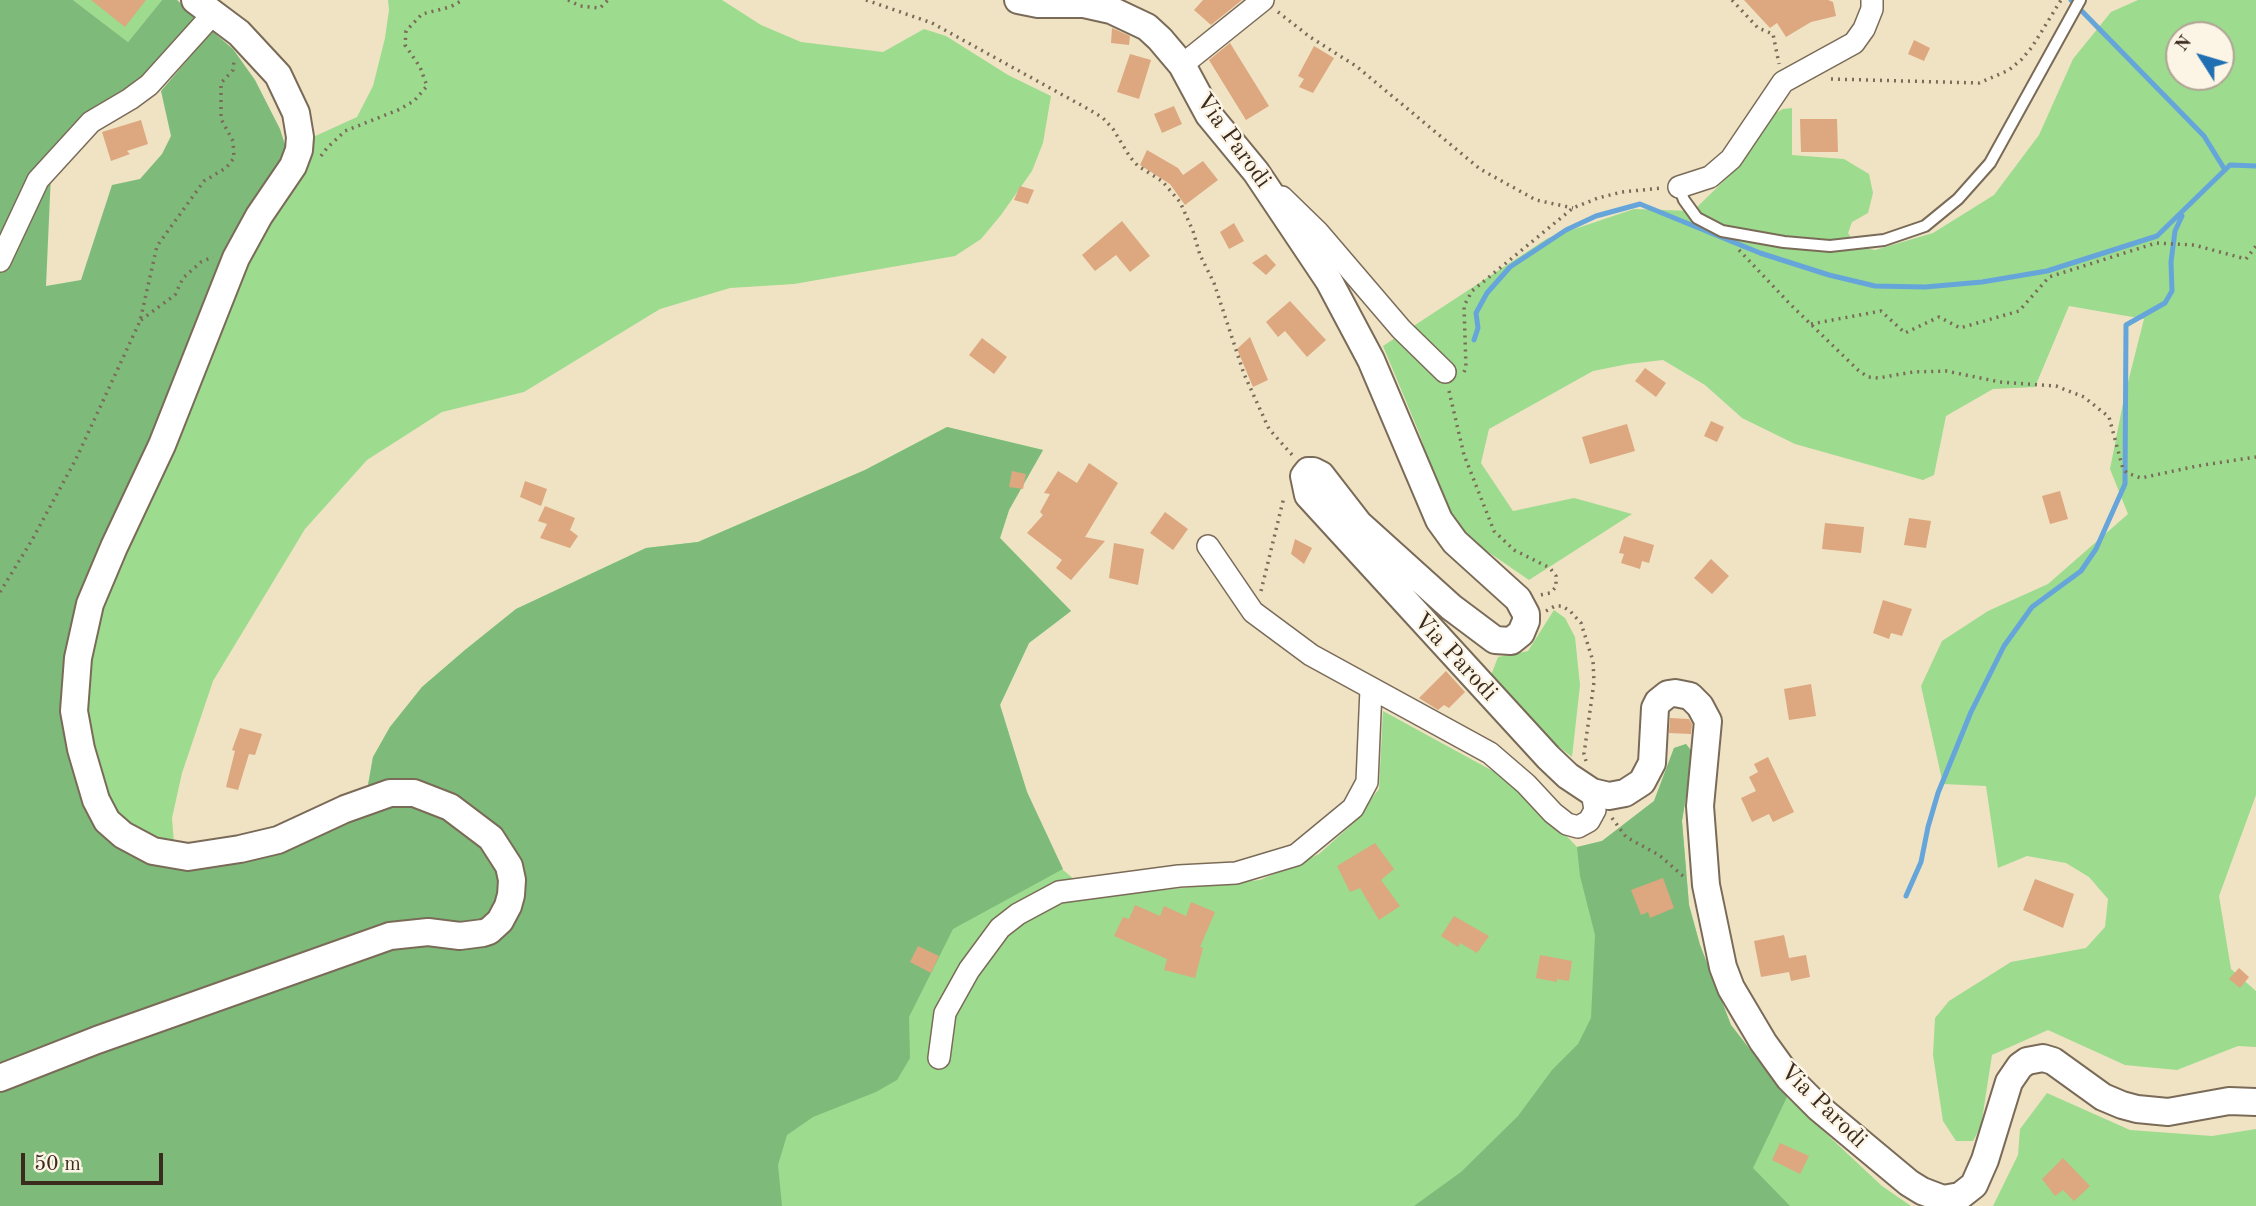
<!DOCTYPE html>
<style>
body{margin:0}
#map{position:relative;width:2256px;height:1206px;overflow:hidden;background:#efe3c4;font-family:"Old Standard TT",serif}
canvas{display:block}
.north{position:absolute;left:2165px;top:21px;width:70px;height:70px;box-sizing:border-box;background:#fcf5e5;border:2px solid #afa495;border-radius:50%;rotate:307deg;font-size:19px;font-weight:700;line-height:28px;text-align:center;color:#3b2a1e}
.north::after{content:'';display:block;margin:auto;width:24px;height:32px;background:#1f6fb2;clip-path:polygon(50% 0,100% 100%,50% 72%,0 100%)}
.scale{position:absolute;left:21px;top:1153px;width:142px;height:32px;box-sizing:border-box;border:4px solid #3b2a1e;border-top:0;padding-left:9px;font-size:21px;line-height:24px;white-space:nowrap;color:#3b2a1e;-webkit-text-stroke:5px #fcf5e5;paint-order:stroke}
</style>
<div id="map">
<canvas width="2256" height="1206"></canvas>
<div class="north">N</div>
<div class="scale">50 m</div>
</div>
<script>
const ctx = document.querySelector('canvas').getContext('2d');
ctx.lineJoin = 'round';
function fillPath(path, color) { ctx.fillStyle = color; ctx.fill(path, 'evenodd'); }
const poly = rows => new Path2D(rows.map(r => 'M' + r).join(''));
function strokePath(path, color, width, dash) { ctx.strokeStyle = color; ctx.lineWidth = width; ctx.lineCap = dash ? 'butt' : 'round'; ctx.setLineDash(dash || []); ctx.stroke(path); }
function drawText(font, color, halo, rows, align = 'center') {
  ctx.font = font + ' "Old Standard TT",serif'; ctx.lineWidth = 5; ctx.setLineDash([]); ctx.textBaseline = 'middle'; ctx.strokeStyle = halo; ctx.fillStyle = color; for (const [text, x, y, turn = 0] of rows) {
    ctx.save(); ctx.translate(x, y); ctx.rotate((+turn || 0) * Math.PI / 180); ctx.textAlign = isNaN(turn) ? turn : align; if (halo) ctx.strokeText(text, 0, 0); ctx.fillText(text, 0, 0); ctx.restore();
  }
}
fillPath(poly([
 [73,0,162,0,128,42],
 [388,0,722,0,761,25,801,42,883,52,924,29,946,36,1008,75,1051,96,1043,143,1032,171,1001,215,981,239,955,256,794,284,730,288,660,309,524,392,442,412,367,460,305,529,213,681,182,773,172,818,174,844,155,839,122,820,109,802,86,718,94,638,115,574,242,273,311,138,357,117,373,86,385,38,389,10],
 [2138,0,2256,0,2256,795,2219,896,2231,969,2256,991,2256,1047,2238,1046,2177,1070,2125,1065,2048,1030,1992,1055,1981,1126,1973,1141,1956,1141,1943,1121,1933,1055,1935,1018,1949,1001,2011,962,2086,948,2105,927,2108,899,2089,877,2066,863,2027,856,1998,868,1986,786,1943,784,1921,686,1942,641,1988,611,2048,584,2128,514,2110,469,2124,398,2144,319,2069,306,2035,387,1993,389,1946,416,1934,475,1923,480,1795,444,1742,418,1705,385,1663,360,1628,364,1593,371,1489,429,1481,463,1513,511,1574,498,1632,514,1529,580,1465,536,1441,497,1420,435,1383,346,1548,238,1634,209,1693,211,1733,172,1767,118,1783,109,1792,108,1792,155,1844,159,1869,174,1873,193,1868,213,1852,222,1848,233,1856,246,1875,250,1933,233,1994,195,2039,135,2073,59,2111,12],
 [2179,35,2221,35,2221,77,2179,77],
 [947,427,1043,450,1009,510,1000,538,1071,611,1029,643,1000,705,1027,792,1062,869,1095,897,1260,880,1319,854,1349,827,1379,789,1383,711,1502,776,1539,807,1577,847,1602,841,1654,801,1674,748,1686,744,1693,753,1682,821,1689,905,1700,945,1731,1025,1787,1097,1882,1186,1911,1206,0,1206,511,926,392,782,368,785,373,757,390,727,422,687,465,650,516,609,646,548,698,542,865,470],
 [1554,610,1565,618,1575,637,1580,685,1572,757,1531,725,1490,678,1498,657,1528,651],
 [2047,1093,2130,1130,2212,1136,2256,1129,2256,1206,1993,1206,2018,1155,2020,1129]
]), '#9ddb8f');
fillPath(poly([
 [0,0,73,0,128,42,162,0,177,0,196,17,142,78,83,116,52,151,46,286,81,280,112,185,140,179,162,154,171,136,161,91,212,31,233,49,255,80,280,129,287,151,111,523,69,749,139,857,350,819,388,807,405,805,440,816,477,840,499,871,501,886,497,900,491,913,477,923,0,1064],
 [947,427,1043,450,1009,510,1000,538,1071,611,1029,643,1000,705,1027,792,1063,869,953,929,909,1017,910,1058,897,1080,876,1092,813,1117,787,1135,778,1165,782,1206,0,1206,0,1090,122,1044,394,947,429,943,491,943,520,865,392,782,368,785,373,757,390,727,422,687,465,650,516,609,646,548,698,542,865,470],
 [1686,744,1693,753,1682,821,1689,905,1700,945,1731,1025,1787,1097,1753,1168,1790,1206,1414,1206,1461,1172,1518,1116,1552,1070,1578,1044,1591,1018,1595,935,1580,876,1577,847,1602,841,1654,801,1674,748]
]), '#7ebb7a');
strokePath(poly([
 [2071,0,2204,136,2225,170],
 [1474,340,1478,328,1476,313,1487,293,1510,267,1566,230,1596,216,1640,204,1760,253,1829,275,1875,286,1925,287,1982,282,2047,271,2157,236,2230,165,2256,166],
 [1906,896,1921,862,1928,827,1938,793,1971,712,2004,646,2032,607,2081,571,2096,549,2125,484,2126,325,2165,303,2172,291,2171,262,2175,231,2182,216]
]), '#66a5d9', 5);
fillPath(poly([
 [91,0,146,0,125,27],
 [1203,0,1242,0,1211,25,1194,10],
 [1744,0,1828,0,1833,2,1836,16,1811,22,1786,37,1777,23,1770,28],
 [1112,28,1130,36,1129,45,1111,43],
 [1914,40,1930,48,1924,61,1908,54],
 [1230,43,1269,106,1246,120,1209,60],
 [1314,46,1334,58,1313,93,1299,87,1304,79,1298,76],
 [1130,54,1151,60,1139,99,1117,92],
 [1174,106,1182,124,1162,133,1154,114],
 [1800,119,1837,119,1838,152,1801,152],
 [141,120,148,144,127,151,130,154,111,161,102,132],
 [1147,150,1178,168,1183,175,1203,161,1218,180,1185,205,1170,184,1140,165],
 [1020,186,1034,190,1028,204,1014,200],
 [1122,221,1150,256,1130,272,1116,255,1095,271,1082,255],
 [1234,223,1244,241,1229,249,1220,232],
 [1266,254,1276,265,1266,275,1252,263],
 [1290,301,1326,340,1307,357,1285,331,1278,337,1266,322],
 [1250,337,1268,380,1253,387,1237,349],
 [982,338,1007,357,994,374,969,355],
 [1645,368,1666,383,1656,397,1635,381],
 [1711,421,1724,427,1717,442,1704,436],
 [1627,424,1635,451,1590,464,1582,437],
 [1089,463,1118,483,1085,537,1105,541,1071,580,1056,568,1062,560,1027,533,1043,515,1040,512,1050,494,1044,493,1058,471,1077,483],
 [1012,471,1026,474,1023,489,1009,487],
 [525,481,547,489,541,506,520,497],
 [2060,491,2068,519,2050,524,2042,496],
 [545,506,575,518,570,530,578,536,570,548,540,538,547,524,538,521],
 [1165,512,1188,529,1173,550,1150,533],
 [1909,518,1931,521,1926,548,1904,545],
 [1825,523,1864,527,1861,553,1822,549],
 [1624,536,1654,545,1649,563,1642,561,1640,569,1621,563,1624,554,1619,553],
 [1295,539,1312,548,1304,564,1291,554],
 [1114,543,1144,549,1138,585,1109,578],
 [1711,559,1729,576,1712,594,1694,578],
 [1883,600,1912,609,1902,636,1891,633,1889,639,1873,633],
 [1446,671,1465,692,1449,708,1444,705,1438,710,1419,698],
 [1811,684,1816,716,1789,720,1784,689],
 [1670,718,1689,719,1692,724,1691,734,1669,733],
 [240,728,262,734,255,755,249,754,238,790,226,787,235,751,232,750],
 [1768,757,1794,812,1773,822,1769,814,1752,822,1741,798,1756,791,1749,777,1758,772,1754,764],
 [1375,843,1394,869,1381,880,1400,906,1379,920,1360,888,1350,892,1337,866],
 [1663,878,1674,908,1650,918,1648,912,1641,915,1631,890],
 [2035,879,2074,894,2063,928,2023,910],
 [1191,902,1215,912,1200,947,1203,948,1195,978,1164,970,1167,959,1114,936,1123,917,1129,919,1135,905,1160,916,1164,906,1186,916],
 [1454,916,1489,936,1477,953,1460,943,1458,947,1441,936],
 [1784,935,1789,958,1806,955,1810,977,1791,981,1789,972,1761,977,1754,941],
 [918,946,939,956,931,973,910,962],
 [1540,955,1572,961,1569,981,1557,979,1557,982,1536,978],
 [2239,968,2249,977,2240,988,2229,979],
 [1780,1143,1809,1156,1800,1174,1772,1160],
 [2063,1158,2090,1186,2074,1201,2063,1190,2055,1196,2042,1179]
]), '#dda780');
const service = poly([
 [1679,187,1684,200,1697,218,1722,231,1784,242,1830,246,1884,240,1925,226,1958,199,1990,163,2080,0]
]);
const minor = poly([
 [1182,65,1263,0],
 [1679,187,1710,177,1731,159,1783,82,1854,43,1864,29,1872,9,1872,0],
 [1282,197,1318,232,1401,329,1445,372],
 [0,261,38,180,91,122,130,99,149,85,213,14],
 [1208,546,1253,612,1311,655,1490,753,1526,784,1553,813,1567,824,1578,827,1589,821,1595,810,1592,792],
 [939,1058,945,1013,969,970,1000,928,1018,914,1059,892,1179,876,1236,873,1296,855,1353,808,1367,782,1371,689]
]);
const tertiary = poly([
 [1018,0,1038,4,1084,4,1111,10,1147,27,1160,39,1182,65,1209,115,1256,172,1329,281,1371,360,1439,520,1455,542,1518,599,1526,614,1526,621,1521,633,1511,641,1495,640,1451,607,1359,524,1321,475,1313,471,1308,471,1304,476,1308,495,1548,757,1568,776,1592,792,1609,796,1625,793,1642,782,1652,763,1655,708,1658,702,1668,694,1675,693,1690,696,1700,706,1708,721,1700,806,1706,885,1723,967,1731,988,1763,1042,1789,1078,1819,1108,1909,1183,1922,1191,1943,1199,1960,1196,1974,1185,1985,1160,2009,1082,2020,1066,2027,1061,2043,1058,2053,1061,2103,1097,2122,1105,2137,1109,2168,1112,2229,1101,2256,1102],
 [0,1078,97,1040,390,936,428,932,460,936,483,933,489,931,500,921,508,906,511,895,512,880,509,866,491,838,450,807,414,793,390,793,345,809,278,840,240,849,188,857,153,851,123,835,107,821,96,800,81,749,74,711,78,658,90,604,114,547,162,445,236,258,259,216,293,166,299,150,300,137,296,113,278,75,239,33,195,0]
]);
strokePath(service, '#7a6b58', 14);
strokePath(minor, '#7a6b58', 24);
strokePath(tertiary, '#7a6b58', 30);
strokePath(poly([
 [568,0,580,6,600,8,608,0],
 [866,0,932,23,1090,110,1103,118,1113,129,1130,157,1138,166,1162,181,1180,202,1193,231,1200,255,1214,283,1244,374,1269,429,1294,457],
 [1732,0,1758,28,1773,34,1779,64],
 [1278,12,1310,37,1356,66,1480,169,1536,200,1573,208],
 [1831,79,1979,83,2009,70,2022,59,2032,47,2061,0],
 [321,156,327,148,345,131,398,110,414,101,427,86,420,67,405,45,406,31,422,14,450,7,463,0],
 [1739,250,1790,304,1858,370,1868,377,1878,378,1913,372,1946,371,2000,382,2056,386,2084,397,2109,417,2123,469,2127,473,2141,478,2197,466,2256,457],
 [141,320,175,295,183,278,201,262,213,257],
 [1811,324,1881,311,1905,333,1939,317,1960,328,2019,311,2049,277,2156,243,2194,245,2246,259,2256,246],
 [1464,372,1466,368,1464,306,1472,291,1573,208,1598,198,1622,192,1662,188],
 [1449,391,1464,455,1494,531,1514,550,1550,568,1556,576,1556,587,1550,593,1540,595],
 [1261,591,1284,497],
 [0,592,32,540,76,459,140,321,157,246,204,181,226,168,234,158,233,141,221,119,221,83,233,70,234,60],
 [1546,611,1555,606,1562,606,1570,611,1581,623,1593,661,1594,682,1584,754,1586,761],
 [1612,818,1626,837,1659,855,1683,876]
]), '#7a6b58', 3.5, [2, 5]);
strokePath(service, '#fff', 10);
strokePath(minor, '#fff', 21);
strokePath(tertiary, '#fff', 26);
drawText('24px', '#3b2a1e', '#fcf5e5', [
 ["Via Parodi",1233,141,54],
 ["Via Parodi",1455,657,47],
 ["Via Parodi",1823,1106,44]
]);
</script>
